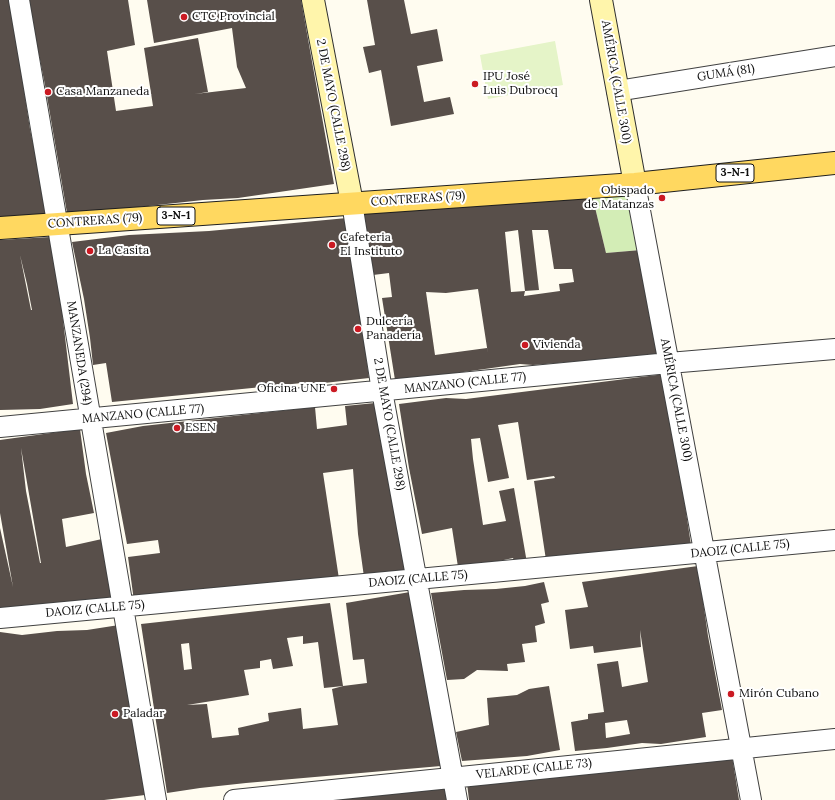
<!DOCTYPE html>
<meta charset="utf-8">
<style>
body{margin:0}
canvas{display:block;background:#fffcf0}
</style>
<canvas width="835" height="800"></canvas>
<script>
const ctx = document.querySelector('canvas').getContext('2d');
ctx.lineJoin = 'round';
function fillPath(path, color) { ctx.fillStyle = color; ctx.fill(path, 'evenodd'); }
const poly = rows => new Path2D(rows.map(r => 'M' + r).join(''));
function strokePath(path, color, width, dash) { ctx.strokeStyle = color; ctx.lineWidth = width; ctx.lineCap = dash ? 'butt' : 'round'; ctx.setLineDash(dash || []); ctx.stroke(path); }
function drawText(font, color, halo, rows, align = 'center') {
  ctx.font = font + ' Lora,serif'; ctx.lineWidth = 4; ctx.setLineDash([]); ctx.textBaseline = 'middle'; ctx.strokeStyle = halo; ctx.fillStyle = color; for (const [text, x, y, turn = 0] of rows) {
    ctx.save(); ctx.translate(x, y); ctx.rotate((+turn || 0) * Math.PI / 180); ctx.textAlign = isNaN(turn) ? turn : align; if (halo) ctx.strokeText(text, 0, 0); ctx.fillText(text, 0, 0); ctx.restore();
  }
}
fillPath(poly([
 [628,193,641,250,606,253,592,195]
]), '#d3edb6');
fillPath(poly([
 [555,41,563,85,488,99,480,55]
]), '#e5f4c8');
fillPath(poly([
 [0,0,10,0,30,129,48,214,0,218],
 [28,0,128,0,135,45,107,51,116,111,153,106,144,48,198,38,208,92,195,94,246,88,237,67,232,28,154,43,147,0,301,0,334,184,238,198,203,200,130,208,67,213,45,85],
 [367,0,404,0,411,34,437,29,443,61,417,66,424,102,450,97,454,114,391,126,381,70,369,73,363,47,375,45],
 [592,195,606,253,641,250,646,274,650,319,657,355,533,365,520,364,414,379,395,380,382,298,392,297,389,273,373,275,362,213],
 [518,230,525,291,539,290,532,230,548,230,554,269,572,269,574,282,559,284,560,291,524,296,525,291,511,292,505,232],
 [478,289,488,354,487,348,435,355,426,292,446,293],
 [347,218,369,378,324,383,302,383,112,402,106,363,93,365,90,338,84,299,72,242,129,235,209,231],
 [50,237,58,278,73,404,40,409,0,410,0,240],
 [20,255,27,284,32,310,31,310],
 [665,374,691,545,546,560,534,481,555,478,554,476,527,480,518,422,498,425,509,478,488,482,480,438,471,439,473,459,483,525,506,521,499,491,514,488,527,563,515,564,513,558,490,563,458,567,452,528,422,534,409,468,399,404,446,398,466,399],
 [375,403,398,529,405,573,364,577,358,534,353,469,323,473,339,579,134,601,128,557,160,553,158,540,127,544,106,433,143,426,315,407,317,429,347,425,345,406],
 [80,429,86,474,94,513,62,519,66,547,102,539,114,599,0,610,0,528,13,587,0,513,0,440],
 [21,448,41,563,40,563,26,491],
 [698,566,708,636,722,710,702,713,706,737,661,744,642,743,607,748,575,751,571,722,588,719,588,714,604,712,597,664,618,661,622,687,648,682,640,630,641,647,594,653,593,646,570,649,565,610,588,607,582,582],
 [627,720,630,734,606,738,605,723],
 [544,582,549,602,541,604,545,623,535,626,537,642,522,644,525,662,507,664,508,671,477,670,464,679,447,680,431,593,464,590,496,589,525,586],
 [410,592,441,766,246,783,200,788,167,793,141,624,330,603,343,686,324,688,318,642,303,644,303,636,287,638,293,666,273,669,271,659,260,661,260,668,244,670,249,695,187,705,207,704,212,738,239,735,238,728,269,721,268,713,301,708,303,729,338,725,332,689,343,686,367,683,364,659,353,660,346,603],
 [189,643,192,669,184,670,181,644],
 [119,625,145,795,104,800,0,800,0,632,22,635,57,631,87,630],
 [549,686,560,750,527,756,462,761,456,732,489,725,487,698,517,695,529,689],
 [732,756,739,800,469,800,467,783],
 [444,786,447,800,323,800]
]), '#584f4a');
const minor = poly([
 [19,0,156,800],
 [617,91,835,56],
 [635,184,751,800],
 [352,203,382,391,457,800],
 [0,427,669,363,835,349],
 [0,618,835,540],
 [234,800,835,739]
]);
const secondary = poly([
 [313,0,352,203],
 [601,0,635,184]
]);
const primary = poly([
 [0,228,635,184,835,163]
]);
strokePath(minor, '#414141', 22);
strokePath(secondary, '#303030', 24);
strokePath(primary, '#1f1f1f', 24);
strokePath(minor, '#fff', 20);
strokePath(secondary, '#fff5ab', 22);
strokePath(primary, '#ffd860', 22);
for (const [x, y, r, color] of [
 [184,17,4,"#cb1a23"],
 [475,84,4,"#cb1a23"],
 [48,92,4,"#cb1a23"],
 [662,198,4,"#cb1a23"],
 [332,245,4,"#cb1a23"],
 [90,251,4,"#cb1a23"],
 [358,329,4,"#cb1a23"],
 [525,345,4,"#cb1a23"],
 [334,389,4,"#cb1a23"],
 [177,428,4,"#cb1a23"],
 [731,694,4,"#cb1a23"],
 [115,714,4,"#cb1a23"]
]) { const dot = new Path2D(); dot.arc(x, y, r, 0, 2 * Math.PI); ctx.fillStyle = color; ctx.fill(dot); strokePath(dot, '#fff', 1.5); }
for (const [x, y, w] of [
 [735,173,38],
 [176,216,38]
]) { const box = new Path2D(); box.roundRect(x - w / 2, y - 9, w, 18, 3); ctx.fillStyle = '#fff'; ctx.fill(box); strokePath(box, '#0e0e0e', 1); }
drawText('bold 11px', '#0e0e0e', null, [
 ["3-N-1",735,173],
 ["3-N-1",176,216]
]);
drawText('12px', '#0e0e0e', '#fff', [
 ["CTC Provincial",192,17],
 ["IPU José",483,77],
 ["Luis Dubrocq",483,91],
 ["Casa Manzaneda",56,92],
 ["Obispado",654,191,"right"],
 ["de Matanzas",654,205,"right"],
 ["Cafeteria",340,238],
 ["El Instituto",340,252],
 ["La Casita",98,251],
 ["Dulcería",366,322],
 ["Panadería",366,336],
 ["Vivienda",533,345],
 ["Oficina UNE",326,389,"right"],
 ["ESEN",185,428],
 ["Mirón Cubano",739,694],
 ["Paladar",123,714]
], 'left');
drawText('12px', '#0e0e0e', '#fff', [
 ["GUMÁ (81)",726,73,-9],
 ["AMÉRICA (CALLE 300)",616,82,80],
 ["2 DE MAYO (CALLE 298)",333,105,79],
 ["CONTRERAS (79)",418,199,-4],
 ["CONTRERAS (79)",95,221,-4],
 ["MANZANEDA (294)",79,353,81],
 ["MANZANO (CALLE 77)",465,383,-6],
 ["AMÉRICA (CALLE 300)",676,400,79],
 ["MANZANO (CALLE 77)",143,414,-5],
 ["2 DE MAYO (CALLE 298)",389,424,80],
 ["DAOIZ (CALLE 75)",740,549,-6],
 ["DAOIZ (CALLE 75)",418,579,-5],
 ["DAOIZ (CALLE 75)",95,609,-5],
 ["VELARDE (CALLE 73)",534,769,-6]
]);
</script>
